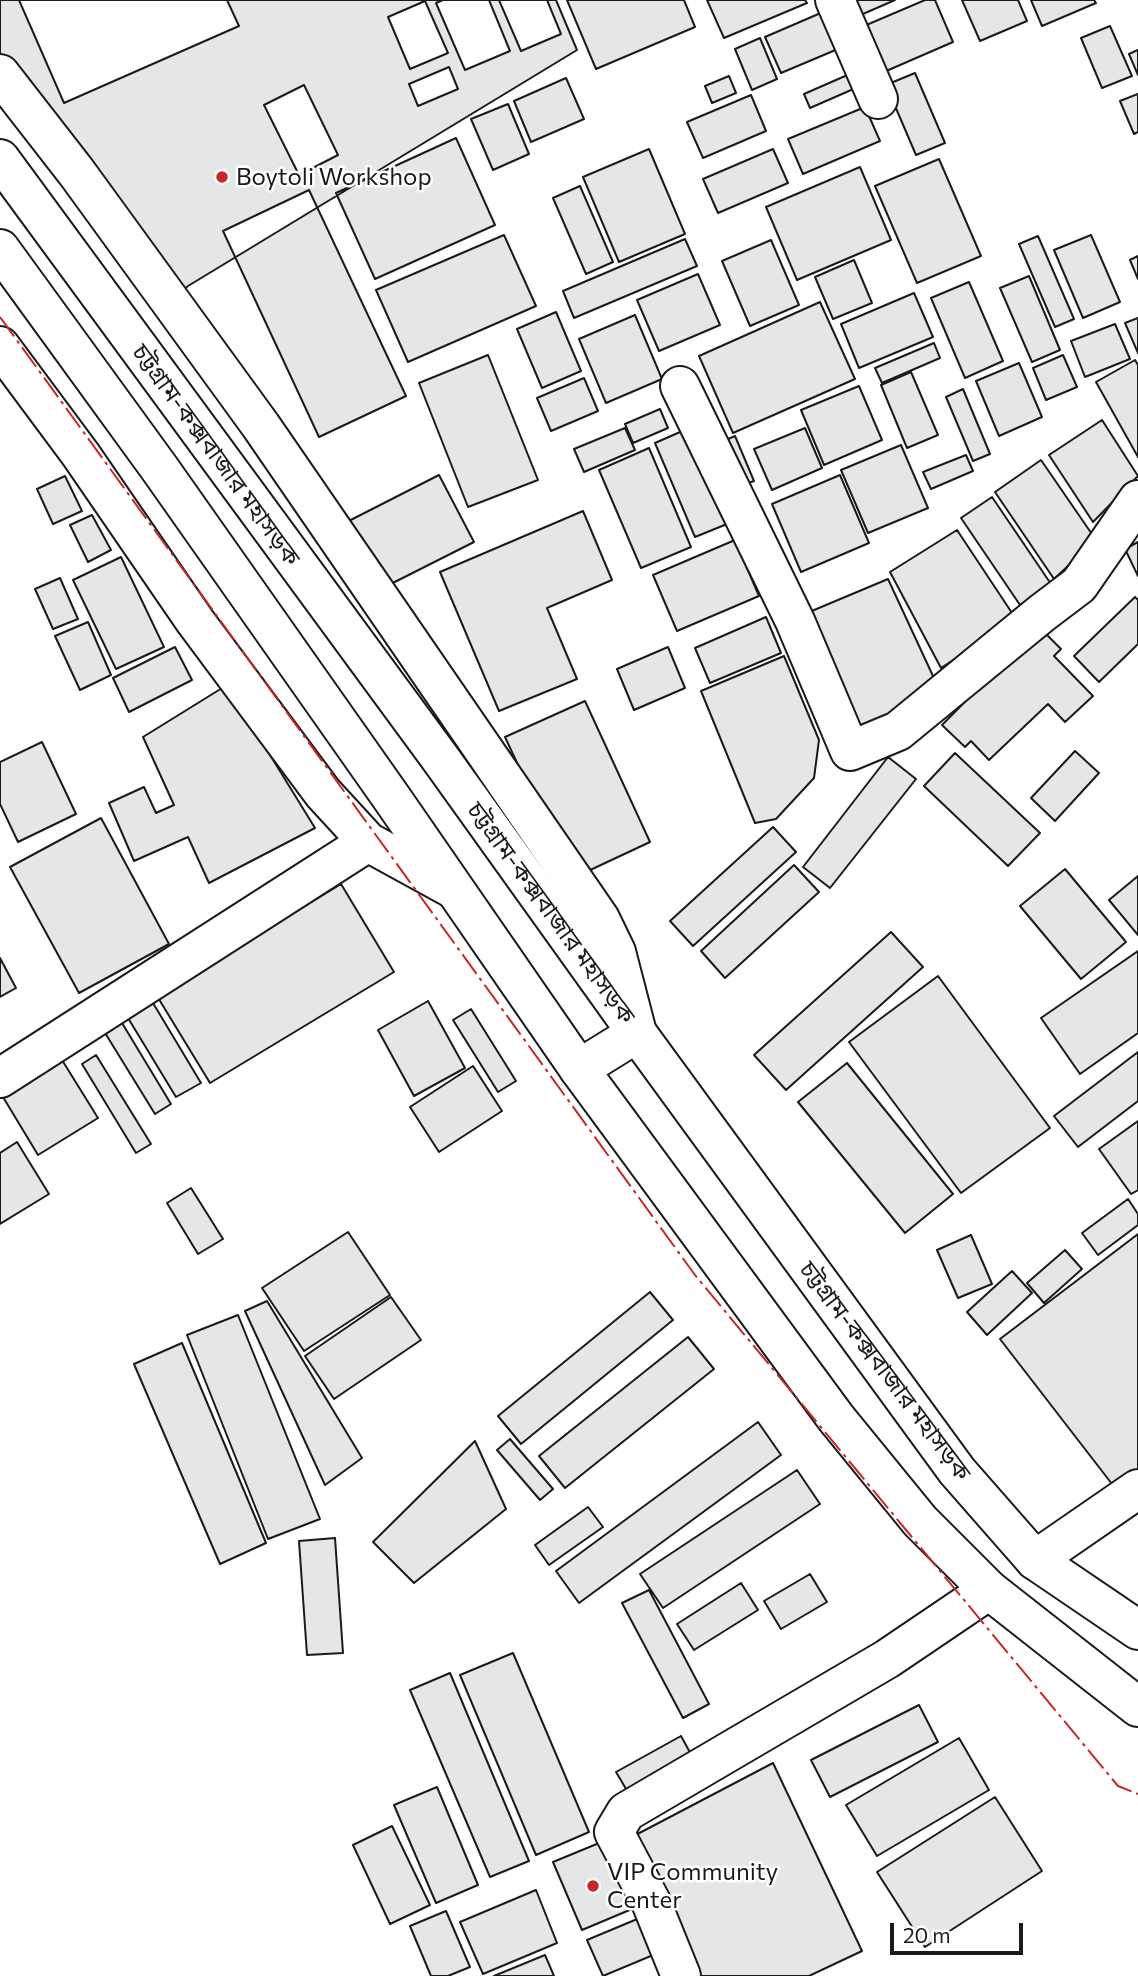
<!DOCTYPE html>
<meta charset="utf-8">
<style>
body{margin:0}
#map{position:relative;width:1138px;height:1976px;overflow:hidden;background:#fff;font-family:Commissioner,sans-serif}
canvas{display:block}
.scale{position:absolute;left:890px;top:1923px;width:133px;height:32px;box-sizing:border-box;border:4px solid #1a1a1a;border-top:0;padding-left:9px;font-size:21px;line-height:24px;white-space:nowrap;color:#1a1a1a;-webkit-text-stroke:5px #fff;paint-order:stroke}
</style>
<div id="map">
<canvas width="1138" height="1976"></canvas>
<div class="scale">20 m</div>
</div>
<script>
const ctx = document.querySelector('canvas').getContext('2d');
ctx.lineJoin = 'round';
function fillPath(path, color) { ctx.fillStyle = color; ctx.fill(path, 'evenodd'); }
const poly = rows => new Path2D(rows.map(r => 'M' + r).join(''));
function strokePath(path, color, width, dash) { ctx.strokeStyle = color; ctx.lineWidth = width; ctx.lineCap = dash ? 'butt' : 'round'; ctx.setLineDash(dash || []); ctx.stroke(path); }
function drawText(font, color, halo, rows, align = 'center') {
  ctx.font = font + ' Commissioner,"Noto Sans Bengali",sans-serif'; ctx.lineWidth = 5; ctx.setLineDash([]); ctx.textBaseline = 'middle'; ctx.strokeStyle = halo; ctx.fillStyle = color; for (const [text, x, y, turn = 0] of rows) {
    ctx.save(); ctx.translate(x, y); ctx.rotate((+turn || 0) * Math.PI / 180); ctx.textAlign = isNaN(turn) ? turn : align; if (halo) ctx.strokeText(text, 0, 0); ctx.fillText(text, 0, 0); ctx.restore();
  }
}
const building = poly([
 [0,0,556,0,577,50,188,286,165,307,0,67,0,0],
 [19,0,227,0,239,26,64,103,19,0],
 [443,0,489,0,510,51,465,70,436,3,443,0],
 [499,0,547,0,561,34,521,51,499,0],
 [567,0,684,0,695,27,596,69,567,0],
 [707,0,805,0,807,3,724,38,707,0],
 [849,0,895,0,856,17,849,0],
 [925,0,935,0,953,42,877,75,857,29,925,0],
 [962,0,1018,0,1027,21,980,41,962,0],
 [1031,0,1094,0,1096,3,1042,26,1031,0],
 [425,1,448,53,410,69,388,17,425,1],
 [830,9,845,46,781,73,765,37,830,9],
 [1110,26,1132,76,1102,88,1081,38,1110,26],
 [760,38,777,79,752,90,735,49,760,38],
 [1138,50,1138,75,1129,54,1138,50],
 [449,67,458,89,418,106,409,84,449,67],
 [852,73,858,87,810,108,804,94,852,73],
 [915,73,945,143,916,155,886,85,915,73],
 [729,76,736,93,712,103,705,86,729,76],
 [566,78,584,119,531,142,514,101,566,78],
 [304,85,338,155,299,175,264,105,304,85],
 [1138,94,1138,132,1134,134,1120,101,1138,94],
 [751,95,766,131,703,158,687,122,751,95],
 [508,104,529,154,493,170,471,119,508,104],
 [865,107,880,141,803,174,788,139,865,107],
 [456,138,495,225,375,279,336,193,456,138],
 [649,149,685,234,619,262,583,177,649,149],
 [773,149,788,183,718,213,703,179,773,149],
 [939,159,981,256,917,283,875,186,939,159],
 [860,167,891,240,797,280,766,207,860,167],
 [580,186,613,262,586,274,553,198,580,186],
 [309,190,406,396,319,437,223,231,309,190],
 [504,235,536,306,408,362,376,290,504,235],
 [1091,235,1120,302,1083,318,1054,250,1091,235],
 [1038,236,1074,319,1055,327,1019,244,1038,236],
 [685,239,697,266,574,318,563,291,685,239],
 [771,240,799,305,750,326,722,261,771,240],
 [1138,256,1138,279,1130,260,1138,256],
 [854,260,872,303,833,319,815,277,854,260],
 [698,274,720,325,659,351,637,300,698,274],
 [1029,276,1060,350,1032,362,1000,288,1029,276],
 [969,282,1003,361,965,378,931,298,969,282],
 [914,293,933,337,859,368,841,324,914,293],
 [820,302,855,379,733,433,699,356,820,302],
 [556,312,581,371,542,388,517,329,556,312],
 [635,315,662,379,606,403,579,339,635,315],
 [1138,318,1138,353,1125,323,1138,318],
 [1115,324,1130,359,1085,377,1071,341,1115,324],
 [934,343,940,358,882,383,875,368,934,343],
 [488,355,538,480,468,507,419,383,488,355],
 [1063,355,1077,387,1046,400,1033,368,1063,355],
 [1135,360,1138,365,1138,457,1096,382,1135,360],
 [1019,363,1042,417,999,436,976,381,1019,363],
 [911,372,938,435,907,448,881,385,911,372],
 [584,378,598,411,551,431,537,398,584,378],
 [859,386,882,440,824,465,801,410,859,386],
 [963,389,990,454,973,461,946,397,963,389],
 [660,409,668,428,633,443,625,424,660,409],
 [1102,420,1138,476,1093,522,1049,455,1102,420],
 [625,428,635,450,584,472,574,449,625,428],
 [805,428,822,468,772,490,754,449,805,428],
 [687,429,727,524,695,537,655,443,687,429],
 [735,436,754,481,738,487,719,443,735,436],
 [901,445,928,508,868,533,841,470,901,445],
 [649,448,691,547,641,568,599,470,649,448],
 [966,455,973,471,931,489,923,472,966,455],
 [1041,460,1096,540,1054,579,995,492,1041,460],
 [439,475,474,542,369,595,335,528,439,475],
 [840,475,869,543,801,572,772,504,840,475],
 [65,476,82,511,53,524,37,489,65,476],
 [992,497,1051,584,1020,605,961,518,992,497],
 [583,511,612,580,547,608,577,679,499,711,440,572,583,511],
 [92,515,111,550,88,562,70,525,92,515],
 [957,530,1016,619,941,668,890,572,957,530],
 [735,540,759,596,677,631,653,575,735,540],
 [1138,542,1138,576,1125,549,1138,542],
 [121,557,164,647,116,669,73,580,121,557],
 [60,578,78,619,53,629,35,589,60,578],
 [888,579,939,689,863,736,807,613,888,579],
 [1135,597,1138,600,1138,644,1099,682,1074,656,1135,597],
 [766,617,781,653,710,683,695,648,766,617],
 [88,622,111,675,80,690,55,636,88,622],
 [1039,627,1061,649,1054,656,1093,696,1065,722,1048,704,989,760,971,741,965,747,942,725,1039,627],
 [175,647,192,680,129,712,113,678,175,647],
 [668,647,685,688,634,710,617,669,668,647],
 [784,656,819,740,814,778,776,819,755,823,701,691,784,656],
 [227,685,315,828,209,883,188,837,134,861,109,803,144,787,156,813,174,805,143,737,227,685],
 [585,701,650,842,571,879,505,737,585,701],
 [42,742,76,814,18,842,0,804,0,762,42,742],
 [1075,751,1099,773,1055,821,1031,798,1075,751],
 [955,753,1040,833,1008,866,924,786,955,753],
 [888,757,916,779,830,888,803,867,888,757],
 [101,818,169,944,79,993,10,867,101,818],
 [773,827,796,852,693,946,670,921,773,827],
 [794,865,819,892,725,978,701,951,794,865],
 [1065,869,1126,942,1081,979,1020,906,1065,869],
 [1138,876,1138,935,1109,900,1138,876],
 [341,884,394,972,210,1083,157,996,341,884],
 [891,932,923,967,786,1090,754,1055,891,932],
 [1138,951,1138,1033,1080,1074,1041,1018,1138,951],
 [0,958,16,988,0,997,0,958],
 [938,976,1050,1128,961,1193,849,1042,938,976],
 [428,1001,465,1068,414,1096,378,1030,428,1001],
 [153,1003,201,1083,176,1097,128,1018,153,1003],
 [471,1009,516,1081,498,1092,453,1020,471,1009],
 [119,1018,171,1104,155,1114,102,1028,119,1018],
 [1138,1052,1138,1101,1078,1147,1054,1116,1138,1052],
 [96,1055,151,1144,136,1153,82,1064,96,1055],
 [62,1060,98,1118,38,1155,3,1097,62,1060],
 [847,1063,953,1194,905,1233,798,1102,847,1063],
 [473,1066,502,1111,439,1152,410,1107,473,1066],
 [1138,1121,1138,1190,1131,1194,1099,1149,1138,1121],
 [17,1142,49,1194,0,1224,0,1153,17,1142],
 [191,1188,223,1239,198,1254,167,1203,191,1188],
 [1128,1199,1138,1214,1138,1225,1098,1255,1082,1233,1128,1199],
 [348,1232,390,1295,304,1351,262,1288,348,1232],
 [1138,1234,1138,1482,1122,1497,1000,1339,1138,1234],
 [971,1235,992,1284,958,1298,937,1250,971,1235],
 [1065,1250,1082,1269,1044,1303,1027,1283,1065,1250],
 [1012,1271,1032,1293,987,1335,967,1312,1012,1271],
 [650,1292,673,1320,521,1444,498,1416,650,1292],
 [391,1297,421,1340,334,1399,305,1356,391,1297],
 [267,1301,362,1458,325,1485,245,1311,267,1301],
 [238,1315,320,1519,268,1539,187,1335,238,1315],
 [688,1337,714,1369,565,1488,539,1456,688,1337],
 [182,1343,266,1543,220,1564,134,1364,182,1343],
 [758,1422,781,1455,579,1603,556,1571,758,1422],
 [510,1439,553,1489,540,1500,497,1450,510,1439],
 [475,1441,506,1509,414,1583,373,1542,475,1441],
 [797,1470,820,1504,663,1608,640,1574,797,1470],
 [588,1507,603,1527,549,1565,535,1545,588,1507],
 [335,1538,343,1653,307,1655,299,1541,335,1538],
 [810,1574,827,1602,781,1629,764,1601,810,1574],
 [741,1583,758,1610,694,1650,677,1624,741,1583],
 [649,1590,709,1704,683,1718,622,1603,649,1590],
 [513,1653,589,1832,536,1855,460,1675,513,1653],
 [450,1673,529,1861,490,1877,410,1690,450,1673],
 [919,1705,938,1742,830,1797,811,1760,919,1705],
 [681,1736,693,1758,629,1794,616,1772,681,1736],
 [959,1738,989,1790,877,1856,846,1805,959,1738],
 [773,1763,862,1951,809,1976,693,1976,628,1839,773,1763],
 [437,1787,478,1885,436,1903,394,1805,437,1787],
 [995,1797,1042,1871,925,1947,877,1872,995,1797],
 [392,1826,430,1905,390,1924,353,1845,392,1826],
 [604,1841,632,1909,582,1930,553,1862,604,1841],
 [536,1890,557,1943,483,1974,460,1922,536,1890],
 [446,1911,470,1967,448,1976,431,1976,410,1926,446,1911],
 [642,1917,658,1953,603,1976,587,1940,642,1917],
 [545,1955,554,1976,494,1976,545,1955]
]);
fillPath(building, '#e6e6e6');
strokePath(building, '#1a1a1a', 2);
const minor = poly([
 [835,0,878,99],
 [0,74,77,173,261,426,600,919,616,952,637,1033,579,1069],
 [0,346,81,455,195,621,323,793,368,842,452,888],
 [680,386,795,621,850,751,898,731,1042,613,1079,585,1138,500],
 [0,1078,368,842],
 [1035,1560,1138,1489],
 [681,1976,651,1902,614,1832,626,1812,887,1659,989,1590]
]);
const highway = poly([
 [0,159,440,758,637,1033,957,1471,1035,1560,1138,1630],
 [0,249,160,469,391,797,579,1069,836,1418,920,1521,989,1590,1138,1707]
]);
strokePath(minor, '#1a1a1a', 42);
strokePath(highway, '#1a1a1a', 42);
strokePath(minor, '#fff', 38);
strokePath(highway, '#fff', 38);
strokePath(poly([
 [0,317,695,1275,1118,1786,1138,1794]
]), '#c62828', 2, [24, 5, 3.5, 5]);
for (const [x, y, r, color] of [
 [222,177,7,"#c62828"],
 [593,1886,7,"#c62828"]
]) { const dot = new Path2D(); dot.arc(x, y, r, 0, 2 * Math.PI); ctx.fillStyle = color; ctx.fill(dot); strokePath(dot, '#fff', 2.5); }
drawText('24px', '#1a1a1a', '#fff', [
 ["Boytoli Workshop",236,177],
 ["VIP Community",607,1872],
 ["Center",607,1900]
], 'left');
drawText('24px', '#1a1a1a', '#fff', [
 ["চট্টগ্রাম-কক্সবাজার মহাসড়ক",216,455,54],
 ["চট্টগ্রাম-কক্সবাজার মহাসড়ক",551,913,54],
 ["চট্টগ্রাম-কক্সবাজার মহাসড়ক",885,1371,53]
]);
</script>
